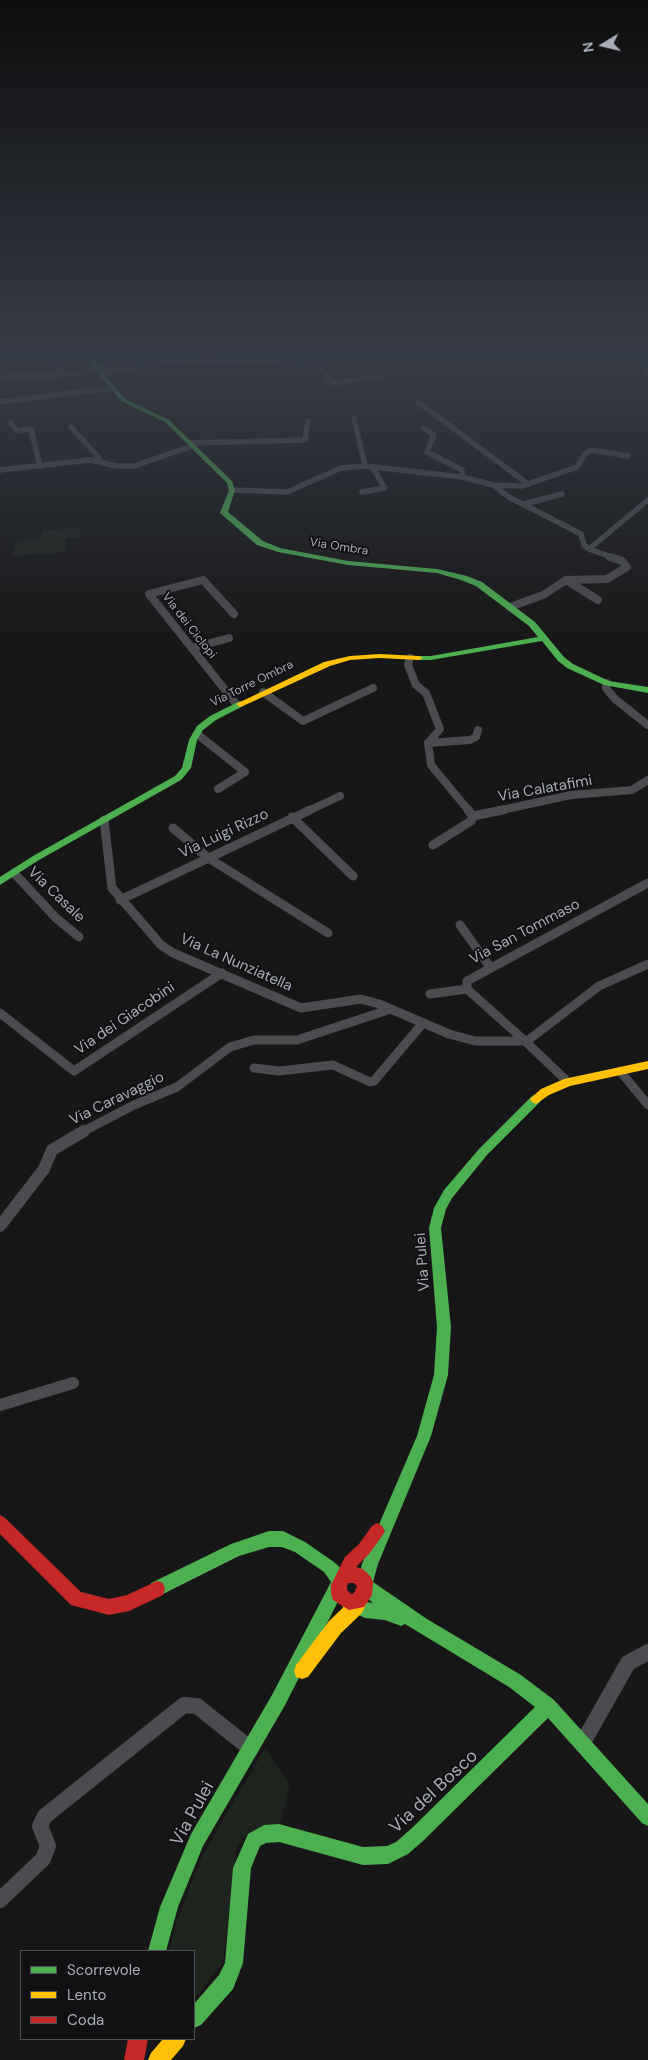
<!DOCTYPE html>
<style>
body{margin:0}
#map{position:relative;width:648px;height:2060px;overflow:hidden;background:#171717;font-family:"DM Sans",sans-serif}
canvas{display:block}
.legend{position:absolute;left:20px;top:1950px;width:175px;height:90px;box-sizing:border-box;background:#111113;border:1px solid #4d4f55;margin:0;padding:6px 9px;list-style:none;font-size:15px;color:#a8adb8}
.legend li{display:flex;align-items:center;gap:10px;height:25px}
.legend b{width:25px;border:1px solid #4d4f55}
.north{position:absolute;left:578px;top:20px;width:50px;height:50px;-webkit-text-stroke:4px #111113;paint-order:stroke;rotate:261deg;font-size:14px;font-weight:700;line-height:20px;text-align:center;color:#a8adb8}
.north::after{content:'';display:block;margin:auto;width:18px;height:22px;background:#a8adb8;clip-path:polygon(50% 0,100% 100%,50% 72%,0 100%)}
</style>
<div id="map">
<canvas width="648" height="2060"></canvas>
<ul class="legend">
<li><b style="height:6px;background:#4caf50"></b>Scorrevole</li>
<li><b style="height:6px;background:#ffc107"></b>Lento</li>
<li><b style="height:6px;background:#c62828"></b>Coda</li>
</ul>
<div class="north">N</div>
</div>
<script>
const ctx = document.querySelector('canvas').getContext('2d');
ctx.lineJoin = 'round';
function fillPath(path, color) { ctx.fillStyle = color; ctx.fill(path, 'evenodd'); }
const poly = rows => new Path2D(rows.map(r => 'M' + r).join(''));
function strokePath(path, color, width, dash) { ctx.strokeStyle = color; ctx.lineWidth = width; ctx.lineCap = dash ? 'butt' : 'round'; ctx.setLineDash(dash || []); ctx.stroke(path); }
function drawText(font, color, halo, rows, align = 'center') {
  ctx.font = font + ' "DM Sans",sans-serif'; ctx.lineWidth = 4; ctx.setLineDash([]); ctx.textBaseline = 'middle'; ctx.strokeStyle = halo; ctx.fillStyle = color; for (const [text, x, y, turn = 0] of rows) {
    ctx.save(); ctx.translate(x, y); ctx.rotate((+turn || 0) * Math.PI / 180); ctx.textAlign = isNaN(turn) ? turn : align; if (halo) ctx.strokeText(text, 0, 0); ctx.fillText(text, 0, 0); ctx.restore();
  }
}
fillPath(poly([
 [80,528,80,537,65,538,65,552,14,556,15,541,41,539,42,530],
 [265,1748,290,1784,281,1822,244,1837,237,1848,224,1956,220,1966,194,1999,194,1951,169,1951,176,1923,202,1856]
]), '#1d241e');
strokePath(poly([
 [643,358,645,370,648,373],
 [52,360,66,375],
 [100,372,170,361,279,360,287,366,316,364,333,383,379,376],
 [0,377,74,374,105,367,113,358],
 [0,402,113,388],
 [418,402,528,484],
 [354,418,365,466],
 [11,423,17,431,31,429,40,466],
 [71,427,99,458,97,461],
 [424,428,434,435,427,452,462,470,462,477],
 [190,443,305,440,308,421],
 [0,470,90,460,117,466,134,466,192,446],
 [493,485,509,497,581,534,584,545,589,549,614,558],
 [232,490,287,492,341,468,365,466,462,477,493,485,522,486,577,467,585,454,591,450,628,456],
 [362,492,385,488,372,467],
 [524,504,562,494],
 [589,549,648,500]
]), '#4b4c50', 5.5);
strokePath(poly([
 [566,580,598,600],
 [510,607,543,595,566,580,607,579,627,567,622,561,610,557],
 [234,614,203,580,149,594,237,705],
 [192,648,229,638],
 [410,658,408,665,416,685,426,693,440,729,428,743,431,765,469,811],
 [607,683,606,688,615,699,648,725],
 [263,692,303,721,373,688],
 [197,734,245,772,218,789],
 [428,743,470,740,476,737,478,730],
 [308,811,340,796],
 [497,811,571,795,632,790,648,780]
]), '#4b4c50', 8);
strokePath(poly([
 [468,810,473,816],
 [473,816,503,810],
 [292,817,353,876],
 [104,820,112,888,161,945,173,953,301,1008,361,999,379,1004,449,1034,475,1041,525,1041,568,1082],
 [173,828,207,857,328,933],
 [433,845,471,821,473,816],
 [14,873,56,918,79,937],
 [120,900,310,810],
 [460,925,490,967],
 [430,994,467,989],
 [0,1013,74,1071,222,973],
 [531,1038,599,986,648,964],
 [527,1040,525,1041,467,989,467,981,648,883],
 [254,1068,279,1071,333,1065,370,1082,374,1081,423,1023],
 [620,1071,648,1105],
 [82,1132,134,1105,177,1087,230,1047,254,1040,297,1040,391,1009]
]), '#4b4c50', 9);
strokePath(poly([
 [0,1226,44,1169,52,1150,84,1131],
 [0,1405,73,1383]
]), '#4b4c50', 12);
strokePath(poly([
 [582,1744,628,1663,648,1652],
 [0,1900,43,1859,48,1846,40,1826,45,1816,184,1705,197,1706,251,1749]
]), '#4b4c50', 16);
fillPath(poly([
 [86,358,92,358,125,399,169,420,232,481,235,490,228,512,263,541,280,548,348,561,437,569,467,576,482,582,535,622,564,657,573,664,609,681,648,687,648,693,604,685,567,668,558,661,542,641,431,660,416,660,415,658,419,656,431,656,538,637,529,626,476,586,461,580,437,573,348,565,278,552,257,545,220,513,229,490,227,483,165,422,121,401,86,358],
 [240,701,243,702,243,706,216,720,203,730,197,740,191,768,181,780,39,860,0,885,0,877,33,856,175,776,182,768,189,740,197,726,210,716,240,701],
 [536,1094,540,1096,542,1099,540,1102,487,1155,452,1198,446,1209,441,1228,451,1327,448,1375,431,1436,378,1564,373,1582,427,1619,521,1675,554,1700,648,1804,648,1826,642,1823,548,1718,424,1840,408,1854,388,1864,363,1865,279,1842,266,1843,260,1846,251,1868,243,1963,233,1989,201,2025,194,2028,194,2004,219,1975,225,1963,233,1868,248,1834,264,1825,279,1824,363,1847,387,1846,396,1842,412,1828,535,1707,509,1687,405,1624,401,1626,385,1620,365,1618,343,1608,341,1602,343,1596,349,1594,366,1602,373,1603,359,1591,357,1583,362,1564,417,1436,434,1375,437,1327,429,1228,434,1208,444,1190,479,1149,532,1096,536,1094],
 [269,1531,283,1531,305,1542,334,1562,347,1574,349,1580,284,1707,203,1846,178,1907,166,1951,148,1951,160,1907,191,1834,272,1695,331,1582,324,1572,295,1552,282,1547,269,1547,239,1556,157,1597,151,1595,149,1589,151,1583,231,1544,269,1531]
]), '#4caf50');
fillPath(poly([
 [379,654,419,656,423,658,419,660,379,658,350,660,330,666,243,706,240,707,236,704,324,662,350,656,379,654],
 [648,1061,648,1069,570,1086,549,1095,536,1104,532,1102,530,1099,541,1089,564,1079,648,1061],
 [361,1590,367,1592,369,1598,362,1613,341,1633,308,1677,302,1679,296,1677,294,1671,296,1665,329,1621,350,1601,355,1592,361,1590],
 [163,2039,186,2039,183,2046,171,2060,148,2060,151,2053,163,2039]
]), '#ffc107');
fillPath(poly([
 [0,1515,5,1518,81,1592,109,1599,127,1595,157,1581,163,1583,165,1589,163,1595,129,1611,109,1615,71,1605,0,1534,0,1515],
 [377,1523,382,1526,385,1531,382,1536,369,1554,356,1567,363,1569,371,1577,373,1583,372,1595,364,1607,349,1610,333,1600,331,1594,331,1585,345,1557,359,1544,372,1526,377,1523],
 [349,1583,354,1583,357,1586,354,1593,351,1594,347,1590,347,1585,349,1583],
 [128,2039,148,2039,144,2060,124,2060,128,2039]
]), '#c62828');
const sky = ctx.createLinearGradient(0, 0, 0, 647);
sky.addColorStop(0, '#0d0d0d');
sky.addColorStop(0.55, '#363c47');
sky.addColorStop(1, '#363c4700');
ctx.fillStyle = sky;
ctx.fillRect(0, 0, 648, 647);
drawText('12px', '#a8adb8', '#111113', [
 ["Via Ombra",339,547,9],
 ["Via dei Ciclopi",189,626,52],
 ["Via Torre Ombra",252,684,-26]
]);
drawText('15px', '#a8adb8', '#111113', [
 ["Via Calatafimi",545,789,-10],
 ["Via Luigi Rizzo",224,834,-25],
 ["Via Casale",56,895,44],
 ["Via San Tommaso",525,932,-28],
 ["Via La Nunziatella",236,963,24],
 ["Via dei Giacobini",125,1019,-34],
 ["Via Caravaggio",117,1099,-26],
 ["Via Pulei",423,1262,-94]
]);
drawText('18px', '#a8adb8', '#111113', [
 ["Via del Bosco",434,1792,-43],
 ["Via Pulei",193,1814,-61]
]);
</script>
